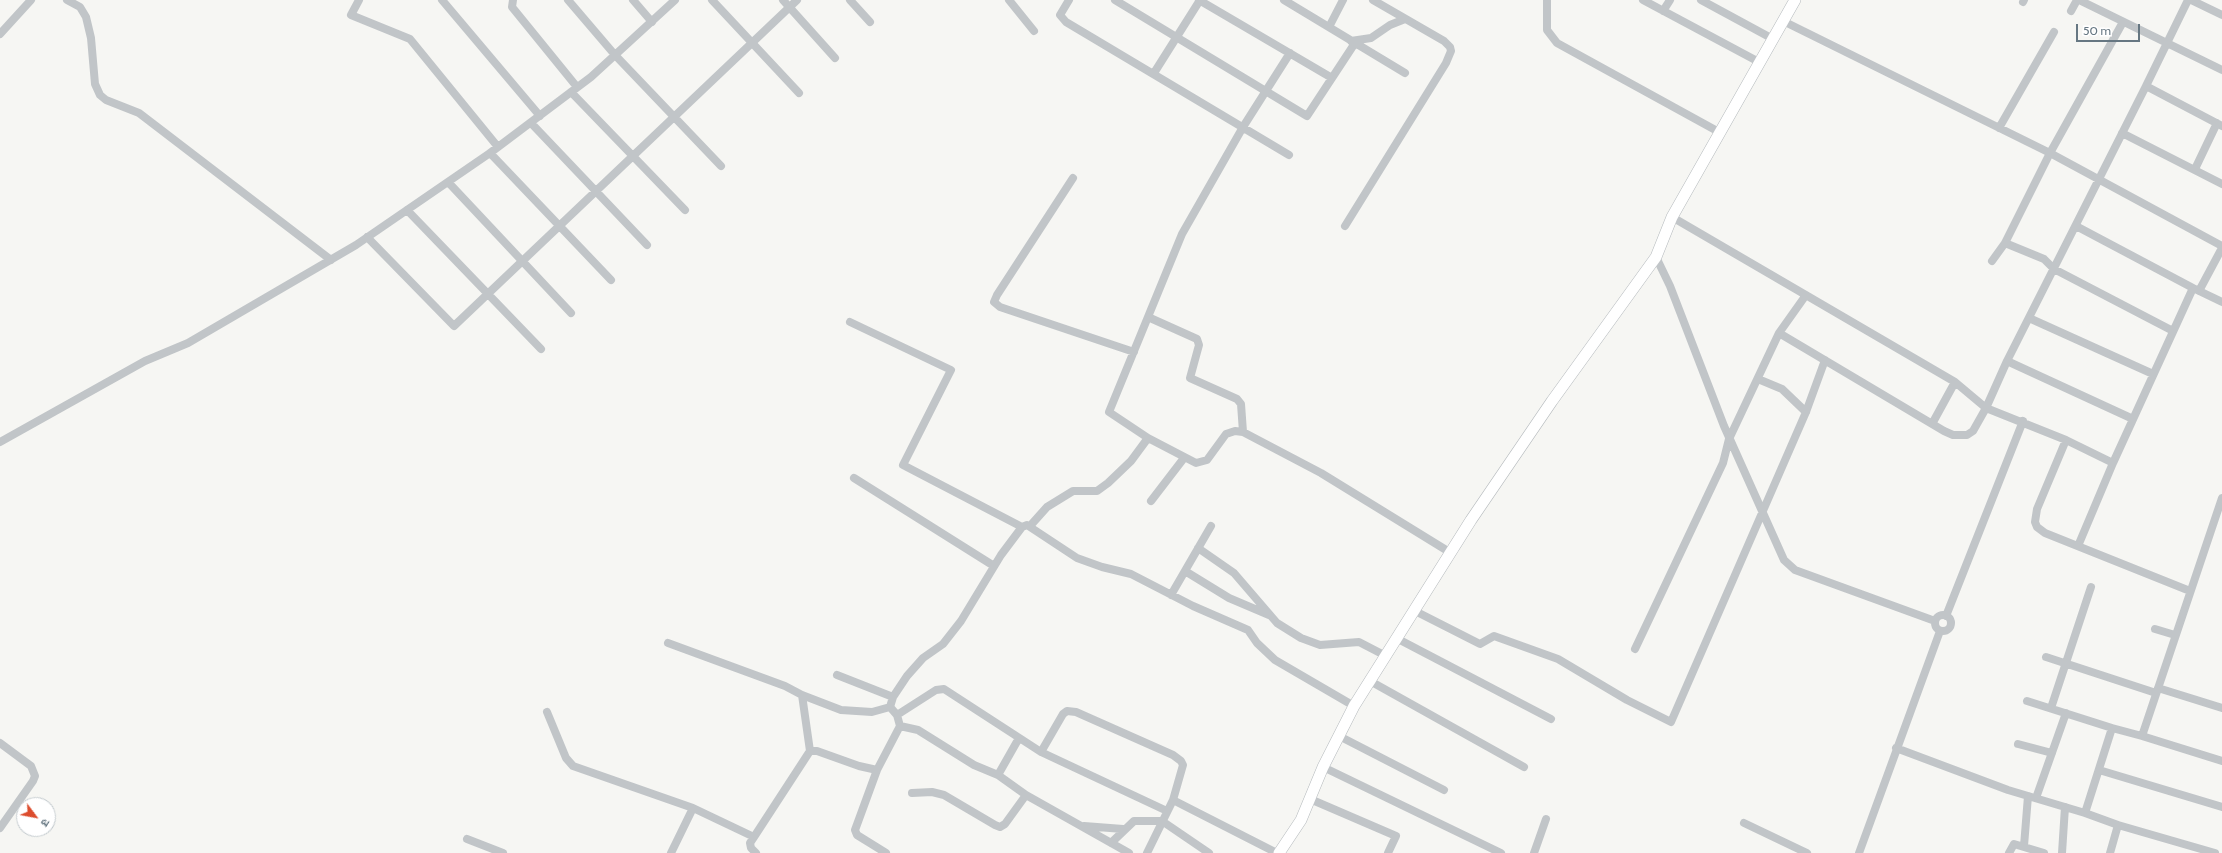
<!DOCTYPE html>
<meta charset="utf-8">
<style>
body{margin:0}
#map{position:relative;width:2222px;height:853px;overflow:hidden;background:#f6f6f3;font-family:Cabin,"Noto Sans Devanagari",sans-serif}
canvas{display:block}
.north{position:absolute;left:16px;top:797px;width:40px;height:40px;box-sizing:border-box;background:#fff;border:1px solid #c2c9cd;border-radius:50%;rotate:122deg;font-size:11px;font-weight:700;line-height:16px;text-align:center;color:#667782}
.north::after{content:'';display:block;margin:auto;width:14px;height:18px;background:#dc4c2d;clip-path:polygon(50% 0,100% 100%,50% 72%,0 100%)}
.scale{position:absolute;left:2076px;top:24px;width:64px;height:18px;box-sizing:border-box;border:2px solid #667782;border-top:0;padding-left:5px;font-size:12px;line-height:14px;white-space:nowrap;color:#667782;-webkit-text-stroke:3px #fff;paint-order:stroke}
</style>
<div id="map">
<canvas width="2222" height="853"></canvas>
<div class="north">उ</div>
<div class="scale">50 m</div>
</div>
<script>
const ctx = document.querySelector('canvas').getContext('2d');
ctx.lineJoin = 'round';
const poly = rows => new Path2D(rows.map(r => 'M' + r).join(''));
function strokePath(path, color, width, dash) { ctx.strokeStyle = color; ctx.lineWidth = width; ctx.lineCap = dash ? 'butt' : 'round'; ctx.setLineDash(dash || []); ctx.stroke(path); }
const secondary = poly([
 [1279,853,1301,820,1323,767,1354,706,1471,520,1552,401,1656,257,1672,217,1795,0]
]);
strokePath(secondary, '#b4b9bc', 12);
strokePath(poly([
 [67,0,80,7,86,17,91,38,95,84,100,95,106,100,139,113,331,260],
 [359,0,351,15,410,39,498,147],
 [442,0,540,116],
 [513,0,512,7,577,87],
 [568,0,615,55,721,166],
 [633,0,652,22],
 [712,0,799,93],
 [783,0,835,58],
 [850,0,870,22],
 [1009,0,1034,31],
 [1069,0,1060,15,1066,22,1289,155],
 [1115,0,1307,116,1355,43],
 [1199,0,1332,78],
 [1284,0,1405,73],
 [1547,0,1547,30,1557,43,1719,132],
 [1643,0,1759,62],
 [1701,0,1773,39],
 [2079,0,2222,70],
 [2191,0,2222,15],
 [2023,2,2024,0],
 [1663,11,1670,0],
 [2071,11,2077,0],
 [1783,21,2050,153,2222,246],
 [1329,27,1343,0],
 [0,34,31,0],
 [1351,41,1371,38,1390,25,1405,19],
 [1290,53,1243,127,1182,234,1109,412,1148,438,1196,463,1207,460,1226,434,1235,431,1243,432,1321,473,1451,553],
 [1154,73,1200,0],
 [2146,86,2188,0],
 [571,92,685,210],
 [531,123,647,245],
 [1999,128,2054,32],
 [2122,133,2222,184],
 [490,153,611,280],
 [2195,169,2217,123],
 [1073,178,997,295,994,302,1000,307,1134,352],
 [448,182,571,313],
 [407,210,541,349],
 [1672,217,1955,382,1986,408,2066,440,2113,463,2193,288,2222,302],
 [1345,226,1446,63,1451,51,1450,47,1444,41,1373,0],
 [2076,226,2193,288],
 [367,237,454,326,797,0],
 [2005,243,2044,259,2054,269,2173,331],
 [1656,257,1670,286,1724,426,1784,560,1795,570,1935,621],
 [1992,261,2005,243,2050,153,2123,22],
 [2199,291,2222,248],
 [1148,317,1197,339,1199,345,1190,378,1237,399,1241,404,1243,432],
 [2029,318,2153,374],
 [850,322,951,370,903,465,1022,527],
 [1779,333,1944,431,1953,435,1967,435,1973,431,1986,408,2007,361,2146,86,2222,126],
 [2007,361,2133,419],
 [1758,379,1782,389,1806,412],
 [1932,424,1955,382],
 [2066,440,2037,509,2035,522,2037,527,2045,533,2190,591],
 [0,442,145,361,188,343,356,245,490,153,591,77,675,0],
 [854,478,994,566],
 [1151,501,1184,458],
 [1030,526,1047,507,1073,491,1097,491,1108,483,1131,461,1148,438],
 [2078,546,2113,463],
 [1198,548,1234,573,1277,623,1301,638,1320,645,1359,642,1386,656],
 [1185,571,1229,598,1269,615],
 [1171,595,1211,526],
 [1415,611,1480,644,1494,636,1558,659,1627,700,1671,722,1806,412,1825,360],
 '1935 623a8 8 0 1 1 16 0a8 8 0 1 1-16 0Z',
 [1946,616,2023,421],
 [2155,629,2175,635],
 [1398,639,1551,719],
 [668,643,785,686,802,695,841,710,872,712,890,707],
 [1635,649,1723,463,1729,439,1779,333,1806,295],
 [2046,657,2156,693],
 [837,675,893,697],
 [1370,681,1524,767],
 [2158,688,2222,708],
 [802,695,810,751],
 [2027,701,2112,728],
 [2051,708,2091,587],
 [547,712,566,758,573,766,693,808,754,837,810,751,817,751,859,766,877,770,900,726,897,715,890,707,893,697,907,676,923,658,943,644,961,621,1001,555,1022,527,1027,525,1077,558,1102,567,1131,574,1193,606,1248,630,1257,643,1275,660,1354,706],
 [897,715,936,690,944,689,1041,752,1167,811],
 [900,726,918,730,974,765,998,775,1026,795,1129,853],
 [1339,736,1444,790],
 [2142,736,2222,761],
 [0,743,31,766,35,776,33,781,0,828],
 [2018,744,2052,753],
 [1896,748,2008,790,2085,813],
 [1041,752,1063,714,1067,711,1076,712,1173,755,1181,761,1183,765,1173,800],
 [1323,767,1501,853],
 [877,770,855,830,857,835,886,853],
 [2099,770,2222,807],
 [998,775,1019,738],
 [912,793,932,792,944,795,995,825,1000,827,1005,824,1026,795],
 [2036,798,2066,713],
 [1310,799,1396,836,1388,853],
 [1744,823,1807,853],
 [2118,825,2085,813,2112,728,2142,736,2222,498],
 [1084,826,1123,829],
 [754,837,750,843,751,848,756,853],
 [467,839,503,853],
 [1111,843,1134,821,1162,821,1209,853],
 [2024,846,2028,796],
 [671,853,693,808],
 [1147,853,1173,800,1277,853],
 [1534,853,1546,819],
 [1859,853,1940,631],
 [2009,853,2014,844,2044,853],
 [2062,853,2065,807],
 [2110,853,2118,825,2215,853]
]), '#c1c5c8', 8);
strokePath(secondary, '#fff', 11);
</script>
